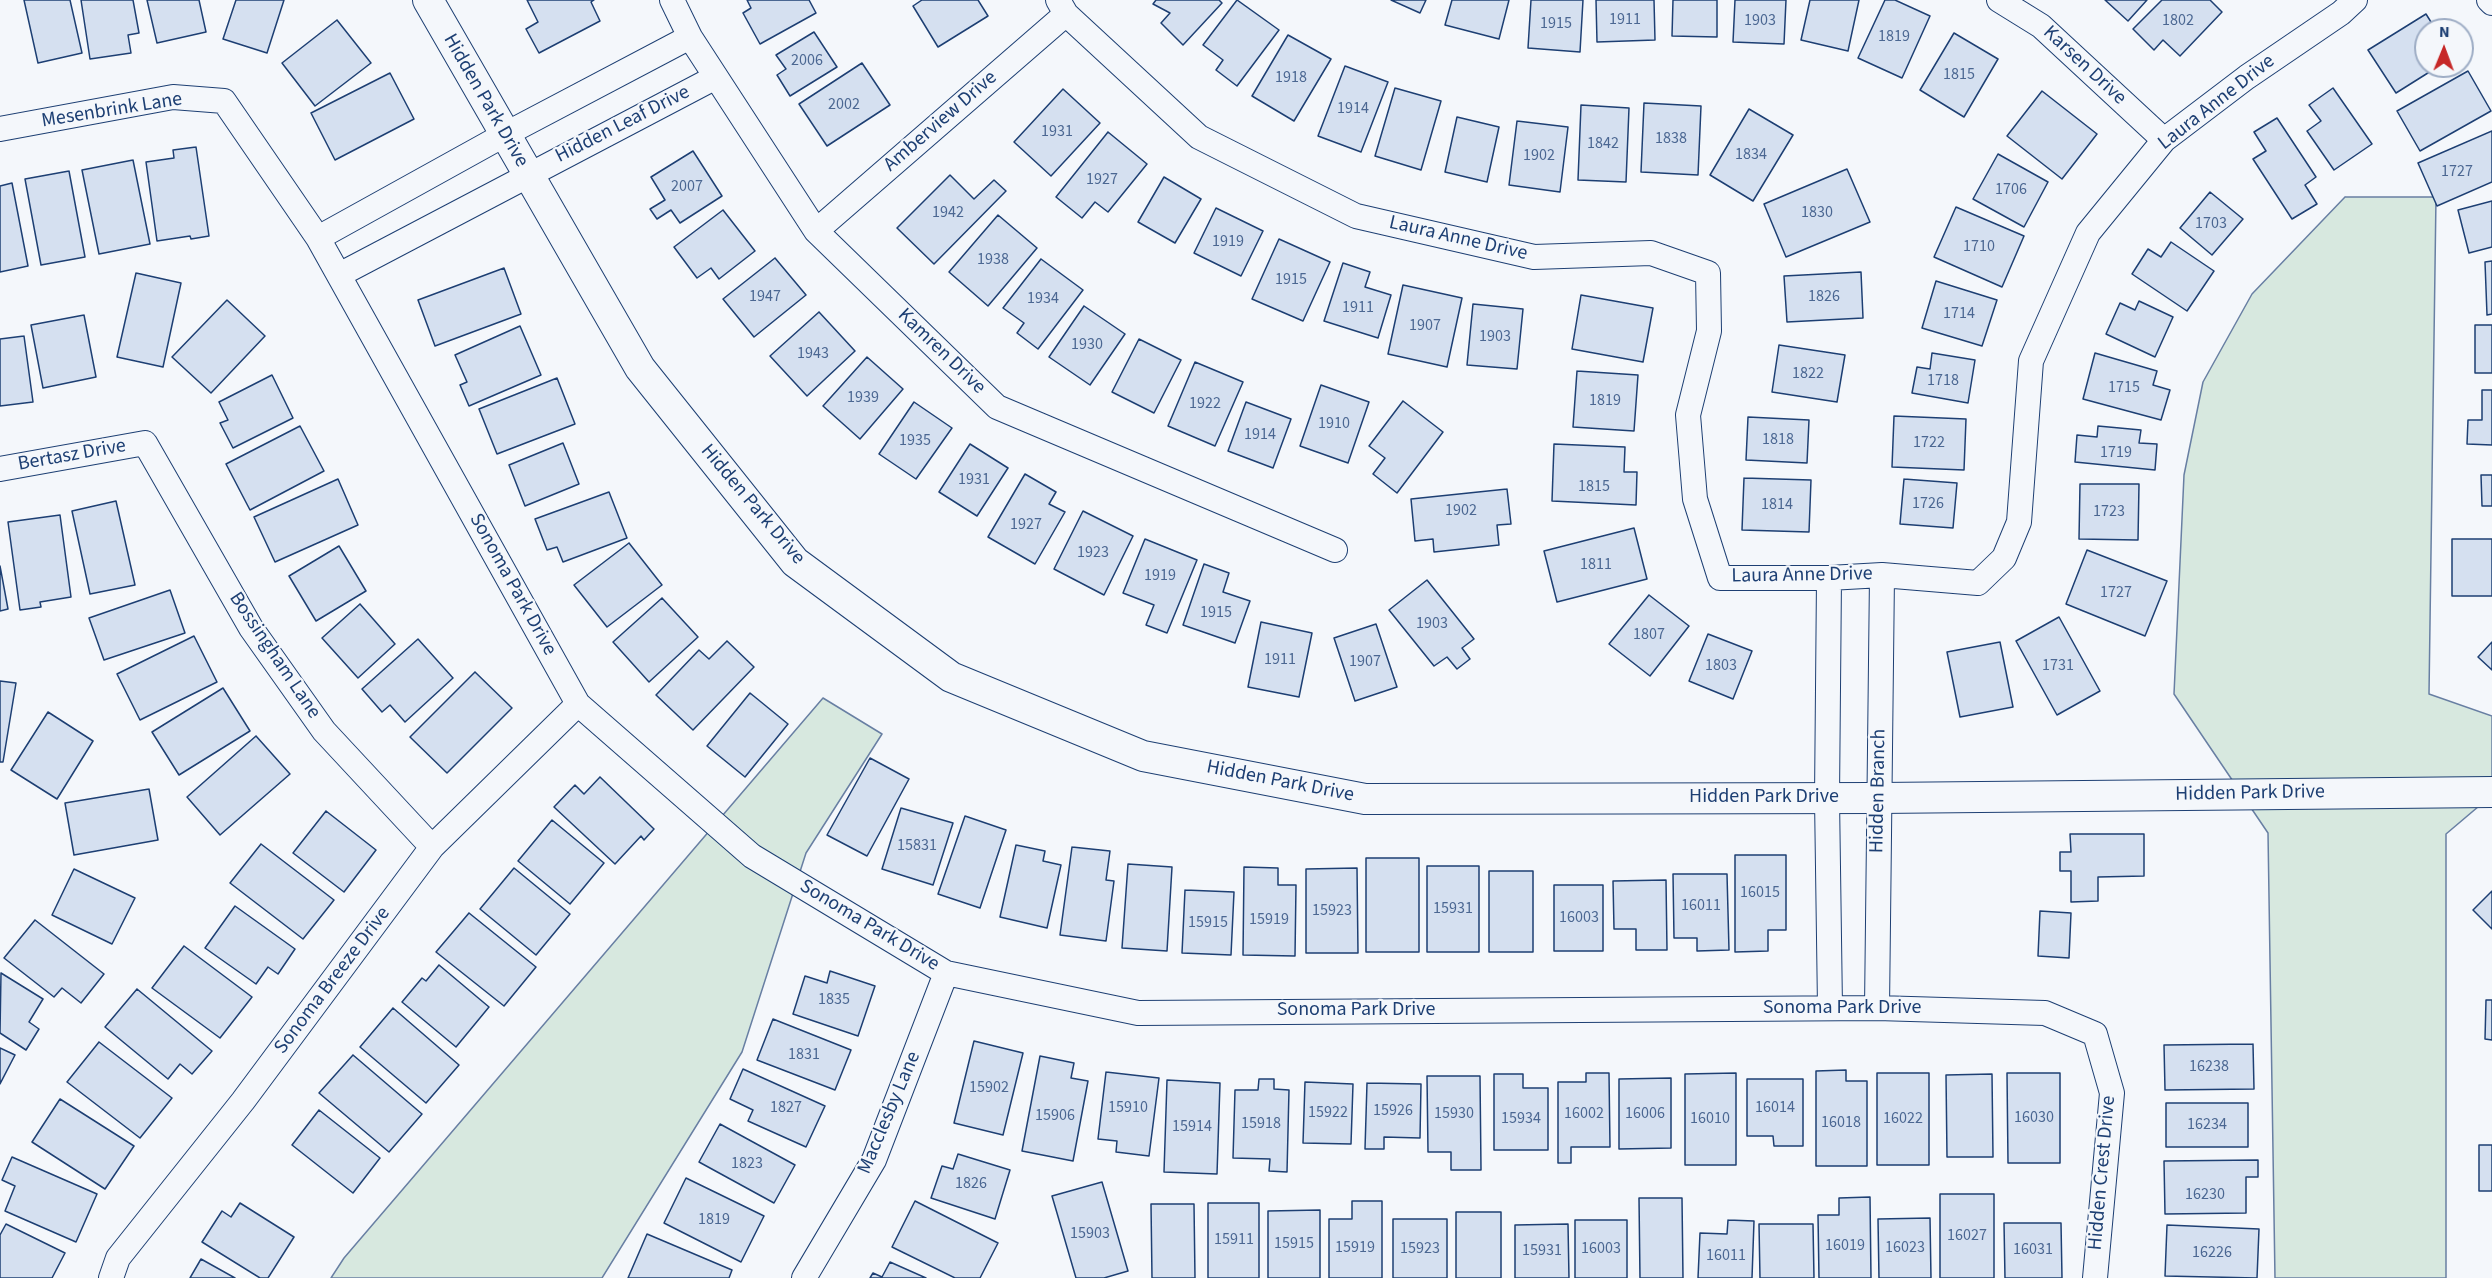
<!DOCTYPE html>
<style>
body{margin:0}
#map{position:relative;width:2492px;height:1278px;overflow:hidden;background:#f4f7fb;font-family:"Source Sans 3",sans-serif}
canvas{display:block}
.north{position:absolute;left:2414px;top:18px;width:60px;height:60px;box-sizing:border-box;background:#f4f7fb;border:2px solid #9eadc5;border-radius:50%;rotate:1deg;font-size:16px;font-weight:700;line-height:24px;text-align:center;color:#1d3f73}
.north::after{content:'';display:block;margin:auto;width:21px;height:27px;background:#c62828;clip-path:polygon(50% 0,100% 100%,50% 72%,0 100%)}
</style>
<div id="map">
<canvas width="2492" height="1278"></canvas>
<div class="north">N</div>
</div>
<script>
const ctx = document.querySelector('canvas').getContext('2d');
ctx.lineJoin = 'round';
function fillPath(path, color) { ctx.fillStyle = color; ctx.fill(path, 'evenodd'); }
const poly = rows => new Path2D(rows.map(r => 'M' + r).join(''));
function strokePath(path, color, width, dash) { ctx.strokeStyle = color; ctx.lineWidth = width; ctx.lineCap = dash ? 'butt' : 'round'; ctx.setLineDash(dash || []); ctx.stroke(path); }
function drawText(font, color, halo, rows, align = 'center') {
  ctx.font = font + ' "Source Sans 3",sans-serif'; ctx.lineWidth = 4.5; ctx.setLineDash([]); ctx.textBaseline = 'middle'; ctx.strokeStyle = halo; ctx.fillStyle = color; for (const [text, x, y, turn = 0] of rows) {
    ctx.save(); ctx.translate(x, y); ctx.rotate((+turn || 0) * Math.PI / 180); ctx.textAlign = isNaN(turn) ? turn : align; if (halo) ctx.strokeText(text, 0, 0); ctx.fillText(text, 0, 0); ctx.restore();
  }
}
const green = poly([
 [2345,197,2436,197,2429,694,2492,716,2492,795,2446,834,2446,1278,2275,1278,2268,833,2174,694,2184,475,2203,382,2252,294,2345,197],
 [823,698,882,734,806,853,742,1052,602,1278,331,1278,344,1258,823,698]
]);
fillPath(green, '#d7e8df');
strokePath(green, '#687fa3', 1.5);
const building = poly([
 [24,0,70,0,82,53,38,63,24,0],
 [81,0,133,0,139,33,128,35,131,53,90,59,81,0],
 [147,0,199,0,206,32,157,43,147,0],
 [236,0,284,0,267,53,223,39,236,0],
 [527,0,594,0,591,2,600,21,539,53,526,29,538,22,527,0],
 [747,0,809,0,816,13,760,44,743,13,751,8,747,0],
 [922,0,978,0,988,16,938,47,913,6,922,0],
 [1156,0,1219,0,1222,3,1183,45,1161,23,1170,13,1153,4,1156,0],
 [1237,0,1279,30,1237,86,1216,70,1223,60,1203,45,1237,0],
 [1391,0,1426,0,1420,13,1391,0],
 [1452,0,1509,0,1499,39,1445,25,1452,0],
 [1531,0,1583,0,1580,52,1528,48,1531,0],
 [1596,0,1654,0,1655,40,1597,42,1596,0],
 [1673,0,1717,0,1717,37,1672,36,1673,0],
 [1735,0,1786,0,1784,44,1733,42,1735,0],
 [1810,0,1859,0,1848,51,1801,40,1810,0],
 [1885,0,1895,0,1930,16,1902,78,1858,58,1885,0],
 [2105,0,2147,0,2128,21,2105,0],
 [2162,0,2210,0,2222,12,2180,56,2163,40,2154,50,2133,29,2162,0],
 [2426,14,2436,30,2426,30,2426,66,2439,66,2396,93,2368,50,2426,14],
 [337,20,371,63,315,106,282,63,337,20],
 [814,32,837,67,790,96,777,75,786,69,776,55,814,32],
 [1954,33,1998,59,1964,117,1920,90,1954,33],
 [1288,35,1331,59,1294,121,1252,96,1288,35],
 [862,63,890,105,827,146,799,104,862,63],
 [1345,66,1388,82,1361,152,1318,136,1345,66],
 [2468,71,2491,111,2420,151,2397,111,2468,71],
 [390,73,414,119,335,160,311,113,390,73],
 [1395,88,1441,101,1421,170,1375,156,1395,88],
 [2333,88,2372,144,2334,170,2307,131,2321,121,2309,105,2333,88],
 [1063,89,1100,123,1051,176,1014,142,1063,89],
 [2042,91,2097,134,2062,179,2007,136,2042,91],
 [1644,103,1701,106,1698,175,1641,172,1644,103],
 [1581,105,1629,108,1626,182,1578,180,1581,105],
 [1749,109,1793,135,1753,201,1710,175,1749,109],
 [1457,117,1499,127,1487,182,1445,172,1457,117],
 [2277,118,2316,177,2305,185,2317,204,2292,219,2253,159,2266,151,2254,132,2277,118],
 [1517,121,1568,127,1560,192,1509,185,1517,121],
 [2492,131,2492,182,2437,206,2418,163,2492,131],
 [1108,132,1147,164,1108,212,1095,202,1082,218,1056,197,1108,132],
 [196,147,209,236,191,239,190,236,157,241,146,162,174,158,173,150,196,147],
 [693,151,722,196,680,223,671,210,657,219,650,209,665,200,651,177,693,151],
 [1998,154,2048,182,2024,227,1973,199,1998,154],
 [133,160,150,244,99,254,82,170,133,160],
 [1847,169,1870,222,1786,257,1764,204,1847,169],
 [69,171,85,257,41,265,25,179,69,171],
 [950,175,974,199,994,180,1006,191,934,264,897,228,950,175],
 [1164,177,1201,199,1175,243,1138,222,1164,177],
 [12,183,28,266,0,272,0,186,12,183],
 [2210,192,2243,219,2212,255,2180,228,2210,192],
 [2492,201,2492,247,2469,253,2458,210,2492,201],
 [1956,207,2024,236,2002,287,1934,257,1956,207],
 [1216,208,1263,231,1241,276,1194,253,1216,208],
 [723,210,755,251,719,279,711,268,697,278,674,247,723,210],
 [998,215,1037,248,988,306,949,272,998,215],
 [1279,239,1330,262,1303,321,1252,299,1279,239],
 [2171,242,2214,271,2187,311,2132,274,2148,249,2161,257,2171,242],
 [775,258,806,295,754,337,723,299,775,258],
 [1041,259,1083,290,1038,349,1017,333,1024,323,1003,308,1041,259],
 [2492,261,2492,314,2487,315,2485,262,2492,261],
 [1343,263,1370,272,1365,287,1391,295,1378,338,1324,321,1343,263],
 [504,268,521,314,435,346,418,300,504,268],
 [1861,272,1863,318,1787,322,1784,276,1861,272],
 [136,273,181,283,163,367,117,357,136,273],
 [1936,281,1997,300,1982,346,1922,328,1936,281],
 [1403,285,1462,298,1447,367,1388,354,1403,285],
 [1581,295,1653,308,1643,362,1572,349,1581,295],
 [227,300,265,336,211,393,172,357,227,300],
 [2139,301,2173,317,2155,357,2106,334,2120,303,2135,310,2139,301],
 [1473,304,1523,309,1517,369,1467,365,1473,304],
 [1084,306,1125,334,1090,385,1049,357,1084,306],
 [819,312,855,351,807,396,770,356,819,312],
 [84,315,96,377,43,388,31,325,84,315],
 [2475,325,2492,325,2492,373,2475,373,2475,325],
 [520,326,541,375,469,406,460,385,467,382,455,355,520,326],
 [24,336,33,402,0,406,0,339,24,336],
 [1139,339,1181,360,1154,413,1112,392,1139,339],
 [1779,345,1845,355,1837,402,1772,392,1779,345],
 [1932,353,1975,360,1968,403,1912,393,1917,367,1930,369,1932,353],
 [2095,353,2157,371,2153,385,2170,390,2161,420,2083,399,2095,353],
 [867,357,903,389,860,439,823,406,867,357],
 [1195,362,1243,382,1215,446,1168,426,1195,362],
 [1577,371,1638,375,1634,431,1573,427,1577,371],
 [272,375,293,418,233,448,220,423,228,420,219,402,272,375],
 [557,378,575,424,497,454,479,409,557,378],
 [1321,385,1369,402,1348,463,1300,446,1321,385],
 [2482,390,2492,390,2492,445,2467,444,2468,420,2482,420,2482,390],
 [1403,401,1443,432,1397,493,1373,474,1385,458,1369,446,1403,401],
 [914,402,952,428,916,479,879,454,914,402],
 [1246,402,1291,419,1273,468,1228,451,1246,402],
 [1894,416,1966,419,1964,470,1892,467,1894,416],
 [1748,417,1809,420,1807,463,1746,460,1748,417],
 [300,426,324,471,250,510,226,464,300,426],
 [2098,426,2141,430,2139,443,2157,444,2155,470,2075,462,2077,435,2097,437,2098,426],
 [563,443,579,484,525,506,509,465,563,443],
 [970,444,1008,468,977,516,939,492,970,444],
 [1554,444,1625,447,1624,472,1637,472,1636,505,1552,501,1554,444],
 [1025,474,1056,492,1049,504,1065,512,1035,564,988,537,1025,474],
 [2481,475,2492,475,2492,506,2482,506,2481,475],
 [1744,478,1811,480,1809,532,1742,530,1744,478],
 [338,479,358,525,275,562,254,517,338,479],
 [1904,479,1957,483,1953,528,1900,524,1904,479],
 [2080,484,2139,484,2138,540,2079,539,2080,484],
 [1507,489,1511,524,1497,525,1499,545,1434,552,1433,539,1415,541,1411,499,1507,489],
 [609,492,627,538,563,562,557,547,547,550,535,519,609,492],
 [116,501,135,585,90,594,72,511,116,501],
 [1083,511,1133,536,1104,595,1054,569,1083,511],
 [60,515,71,597,40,602,41,607,20,610,8,522,60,515],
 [1634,528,1647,579,1557,602,1544,551,1634,528],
 [1145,539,1197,560,1167,633,1146,625,1154,605,1123,593,1145,539],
 [2452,539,2492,539,2492,596,2452,596,2452,539],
 [629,543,662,585,607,627,574,585,629,543],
 [339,546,366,591,316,621,289,576,339,546],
 [2087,550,2167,581,2145,636,2066,604,2087,550],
 [1204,564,1229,573,1223,592,1250,601,1235,643,1183,625,1204,564],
 [0,566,8,609,0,611,0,566],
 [1427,580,1474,639,1462,648,1470,659,1457,669,1447,657,1434,666,1389,610,1427,580],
 [170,590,185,633,104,660,89,618,170,590],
 [1649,595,1689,626,1650,676,1609,644,1649,595],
 [662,598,698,637,649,682,613,642,662,598],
 [360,604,395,644,358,678,322,638,360,604],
 [2059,617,2100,691,2057,715,2016,641,2059,617],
 [1261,622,1312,633,1299,697,1248,687,1261,622],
 [1376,624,1397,687,1355,701,1334,638,1376,624],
 [1708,634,1752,651,1733,699,1689,681,1708,634],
 [194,636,217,682,140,720,117,674,194,636],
 [418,639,453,678,405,722,390,705,382,712,362,689,418,639],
 [727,641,754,667,693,730,656,695,699,650,709,659,727,641],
 [2000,642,2013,707,1960,717,1947,652,2000,642],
 [2492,642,2492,670,2478,657,2492,642],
 [475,672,512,708,447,773,410,737,475,672],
 [0,681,16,683,3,762,0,762,0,681],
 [223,688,250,731,179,775,152,732,223,688],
 [750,693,788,724,745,777,707,746,750,693],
 [48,712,93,741,57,799,11,770,48,712],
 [256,736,290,774,220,835,187,797,256,736],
 [870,758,909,779,867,856,827,835,870,758],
 [600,777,654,829,644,840,641,836,615,864,554,807,575,785,584,794,600,777],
 [149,789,158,840,74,855,65,803,149,789],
 [901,808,953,823,933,885,882,869,901,808],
 [326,811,376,850,344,892,293,853,326,811],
 [965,816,1006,830,980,908,938,894,965,816],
 [552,820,604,863,570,904,518,861,552,820],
 [2070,834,2144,834,2144,876,2098,877,2098,901,2071,902,2071,871,2060,871,2060,852,2071,852,2070,834],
 [261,844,334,900,303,939,230,883,261,844],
 [1016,845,1045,851,1043,861,1061,865,1047,928,1000,917,1016,845],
 [1072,847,1110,851,1106,880,1114,881,1106,941,1060,935,1072,847],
 [1735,855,1786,855,1786,930,1768,930,1768,951,1735,952,1735,855],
 [1366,858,1419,858,1419,952,1366,952,1366,858],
 [1128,864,1172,867,1167,951,1122,948,1128,864],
 [1427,866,1479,866,1479,952,1427,952,1427,866],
 [1244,867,1278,868,1278,885,1296,885,1295,956,1243,955,1244,867],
 [514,868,570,914,536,955,480,909,514,868],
 [1357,868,1358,953,1306,953,1306,869,1357,868],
 [74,869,135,898,112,944,52,915,74,869],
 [1489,871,1533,871,1533,952,1489,952,1489,871],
 [1673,874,1727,874,1729,950,1697,951,1697,938,1674,938,1673,874],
 [1666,880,1667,950,1636,950,1636,929,1614,929,1613,881,1666,880],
 [1554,885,1603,885,1603,951,1554,951,1554,885],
 [1185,890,1234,892,1231,955,1182,953,1185,890],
 [2492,891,2492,929,2473,910,2492,891],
 [235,906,295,949,278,974,268,967,256,984,205,948,235,906],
 [2040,911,2071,913,2069,958,2038,956,2040,911],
 [469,913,536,967,504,1006,436,952,469,913],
 [35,920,104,974,81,1003,62,988,54,997,4,958,35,920],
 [184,946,252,997,220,1038,152,988,184,946],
 [439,965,489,1007,456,1047,402,1002,422,978,426,981,439,965],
 [830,971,875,986,858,1036,793,1014,805,976,827,983,830,971],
 [1,973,43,999,29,1022,39,1029,26,1050,0,1033,1,973],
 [137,989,212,1051,192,1074,180,1064,168,1079,105,1027,137,989],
 [2486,1000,2492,1000,2492,1040,2485,1039,2486,1000],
 [393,1008,459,1065,426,1103,360,1047,393,1008],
 [773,1019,851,1050,835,1090,757,1060,773,1019],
 [974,1041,1023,1053,1003,1135,954,1123,974,1041],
 [99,1042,172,1098,140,1138,67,1082,99,1042],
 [2253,1044,2254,1089,2165,1090,2164,1045,2253,1044],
 [0,1048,15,1055,0,1084,0,1048],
 [353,1055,422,1114,389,1152,319,1093,353,1055],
 [1040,1056,1074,1063,1071,1078,1088,1081,1073,1161,1022,1151,1040,1056],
 [743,1069,825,1106,806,1147,748,1121,753,1110,730,1099,743,1069],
 [1846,1070,1846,1081,1867,1081,1867,1166,1816,1166,1816,1071,1846,1070],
 [1106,1072,1159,1078,1149,1156,1116,1152,1117,1141,1098,1139,1106,1072],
 [1586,1073,1609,1073,1610,1147,1571,1147,1571,1163,1558,1163,1558,1082,1586,1082,1586,1073],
 [1736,1073,1736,1165,1685,1165,1685,1074,1736,1073],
 [1877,1073,1929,1073,1929,1165,1877,1165,1877,1073],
 [2007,1073,2060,1073,2060,1163,2008,1163,2007,1073],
 [1494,1074,1523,1074,1523,1088,1548,1088,1548,1150,1494,1150,1494,1074],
 [1992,1074,1993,1157,1947,1157,1946,1075,1992,1074],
 [1427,1076,1480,1076,1481,1170,1451,1170,1451,1152,1428,1152,1427,1076],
 [1671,1078,1671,1148,1619,1149,1619,1079,1671,1078],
 [1259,1079,1274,1079,1274,1089,1289,1090,1287,1172,1269,1171,1270,1159,1233,1158,1235,1090,1258,1090,1259,1079],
 [1747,1079,1803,1079,1803,1146,1774,1146,1773,1136,1747,1136,1747,1079],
 [1167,1080,1220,1083,1217,1174,1164,1172,1167,1080],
 [1305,1082,1353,1084,1351,1144,1303,1143,1305,1082],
 [1367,1083,1421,1084,1420,1138,1384,1137,1384,1149,1365,1149,1367,1083],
 [60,1099,134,1146,105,1189,32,1142,60,1099],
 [2166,1103,2248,1103,2248,1147,2166,1147,2166,1103],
 [319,1110,380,1158,353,1193,292,1145,319,1110],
 [720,1124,795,1165,774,1203,699,1162,720,1124],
 [2479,1145,2492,1145,2492,1191,2479,1191,2479,1145],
 [958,1154,1010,1170,995,1219,931,1198,942,1166,953,1169,958,1154],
 [12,1157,97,1194,76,1242,5,1211,15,1186,2,1180,12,1157],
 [2258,1160,2258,1177,2246,1177,2246,1213,2165,1214,2164,1161,2258,1160],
 [686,1178,764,1216,741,1262,664,1223,686,1178],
 [1102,1182,1128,1271,1104,1278,1076,1278,1052,1196,1102,1182],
 [1940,1194,1994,1194,1994,1278,1940,1278,1940,1194],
 [1870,1197,1871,1278,1819,1278,1818,1215,1839,1215,1839,1198,1870,1197],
 [1639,1198,1682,1198,1683,1278,1640,1278,1639,1198],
 [915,1201,998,1243,980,1278,955,1278,892,1247,915,1201],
 [1352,1201,1382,1201,1382,1278,1329,1278,1329,1219,1352,1219,1352,1201],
 [240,1203,294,1237,268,1278,260,1278,202,1242,222,1211,231,1217,240,1203],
 [1208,1203,1259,1203,1259,1278,1208,1278,1208,1203],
 [1151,1204,1194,1204,1195,1278,1152,1278,1151,1204],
 [1320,1210,1320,1278,1268,1278,1268,1211,1320,1210],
 [1456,1212,1501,1212,1501,1278,1456,1278,1456,1212],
 [1930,1218,1931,1278,1879,1278,1878,1219,1930,1218],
 [1393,1219,1447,1219,1447,1278,1393,1278,1393,1219],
 [1575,1220,1627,1220,1627,1278,1575,1278,1575,1220],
 [1728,1220,1754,1221,1752,1278,1698,1278,1700,1233,1727,1234,1728,1220],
 [2004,1223,2061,1223,2062,1278,2005,1278,2004,1223],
 [6,1224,65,1253,52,1278,0,1278,0,1235,6,1224],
 [1568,1224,1569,1278,1515,1278,1515,1225,1568,1224],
 [1759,1224,1813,1224,1814,1278,1760,1278,1759,1224],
 [2167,1225,2259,1229,2257,1278,2165,1276,2167,1225],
 [647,1234,732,1270,729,1278,628,1278,647,1234],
 [201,1259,235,1278,190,1278,201,1259],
 [890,1262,926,1278,870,1278,873,1273,882,1277,890,1262]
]);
fillPath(building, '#d5e0f0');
strokePath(building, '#1d3f73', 1.5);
const minor = poly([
 [672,0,690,37,816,231,997,407,1335,550],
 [1058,0,1066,14,1199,137,1356,216,1534,257,1651,253,1708,273,1709,331,1688,415,1695,499,1720,578,1829,578,1882,575,1978,583,2004,558,2019,522,2031,361,2088,233,2164,140,2247,77,2341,13,2355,0],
 [1999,0,2041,26,2164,140],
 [2489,0,2492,3],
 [0,129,173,97,224,101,318,238,578,704,752,856,946,973,1138,1013,1877,1008,2045,1013,2095,1034,2112,1093,2095,1278],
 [816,231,1066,14],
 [318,238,504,135,690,37],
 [339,275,716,77],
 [0,469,145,443,251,628,324,731,432,847],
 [1829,578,1827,798,1830,1008],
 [1877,1008,1882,575],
 [111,1278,118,1258,243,1101,432,847,578,704],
 [804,1278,874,1160,946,973]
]);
const tertiary = poly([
 [428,0,640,368,795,562,951,677,1143,756,1365,799,1879,798,2492,792]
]);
strokePath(minor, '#1d3f73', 26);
strokePath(tertiary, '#1d3f73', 32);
strokePath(minor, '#f4f7fb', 24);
strokePath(tertiary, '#f4f7fb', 30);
drawText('16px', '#4b6792', null, [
 ["1911",1625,20],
 ["1903",1760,21],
 ["1802",2178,21],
 ["1915",1556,24],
 ["1819",1894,37],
 ["2006",807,61],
 ["1815",1959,75],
 ["1918",1291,78],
 ["2002",844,105],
 ["1914",1353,109],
 ["1931",1057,132],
 ["1838",1671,139],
 ["1842",1603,144],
 ["1834",1751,155],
 ["1902",1539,156],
 ["1727",2457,172],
 ["1927",1102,180],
 ["2007",687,187],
 ["1706",2011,190],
 ["1942",948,213],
 ["1830",1817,213],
 ["1703",2211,224],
 ["1919",1228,242],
 ["1710",1979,247],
 ["1938",993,260],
 ["1915",1291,280],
 ["1947",765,297],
 ["1826",1824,297],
 ["1934",1043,299],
 ["1911",1358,308],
 ["1714",1959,314],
 ["1907",1425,326],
 ["1903",1495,337],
 ["1930",1087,345],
 ["1943",813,354],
 ["1822",1808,374],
 ["1718",1943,381],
 ["1715",2124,388],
 ["1939",863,398],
 ["1819",1605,401],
 ["1922",1205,404],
 ["1910",1334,424],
 ["1914",1260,435],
 ["1818",1778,440],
 ["1935",915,441],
 ["1722",1929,443],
 ["1719",2116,453],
 ["1931",974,480],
 ["1815",1594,487],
 ["1726",1928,504],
 ["1814",1777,505],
 ["1902",1461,511],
 ["1723",2109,512],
 ["1927",1026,525],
 ["1923",1093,553],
 ["1811",1596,565],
 ["1919",1160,576],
 ["1727",2116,593],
 ["1915",1216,613],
 ["1903",1432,624],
 ["1807",1649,635],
 ["1911",1280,660],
 ["1907",1365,662],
 ["1803",1721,666],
 ["1731",2058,666],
 ["15831",917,846],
 ["16015",1760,893],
 ["16011",1701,906],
 ["15931",1453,909],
 ["15923",1332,911],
 ["16003",1579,918],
 ["15919",1269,920],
 ["15915",1208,923],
 ["1835",834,1000],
 ["1831",804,1055],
 ["16238",2209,1067],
 ["15902",989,1088],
 ["1827",786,1108],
 ["15910",1128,1108],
 ["16014",1775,1108],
 ["15926",1393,1111],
 ["15922",1328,1113],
 ["15930",1454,1114],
 ["16002",1584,1114],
 ["16006",1645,1114],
 ["15906",1055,1116],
 ["16030",2034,1118],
 ["15934",1521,1119],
 ["16010",1710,1119],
 ["16022",1903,1119],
 ["16018",1841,1123],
 ["15918",1261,1124],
 ["16234",2207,1125],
 ["15914",1192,1127],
 ["1823",747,1164],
 ["1826",971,1184],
 ["16230",2205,1195],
 ["1819",714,1220],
 ["15903",1090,1234],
 ["16027",1967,1236],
 ["15911",1234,1240],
 ["15915",1294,1244],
 ["16019",1845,1246],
 ["15919",1355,1248],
 ["16023",1905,1248],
 ["15923",1420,1249],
 ["16003",1601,1249],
 ["16031",2033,1250],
 ["15931",1542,1251],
 ["16226",2212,1253],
 ["16011",1726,1256]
]);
drawText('20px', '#1d3f73', '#f4f7fb', [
 ["Karsen Drive",2084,66,43],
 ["Hidden Park Drive",485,101,60],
 ["Laura Anne Drive",2217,103,-38],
 ["Mesenbrink Lane",112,111,-9],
 ["Amberview Drive",941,122,-41],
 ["Hidden Leaf Drive",623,125,-27],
 ["Laura Anne Drive",1458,239,13],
 ["Kamren Drive",941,352,44],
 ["Bertasz Drive",72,456,-10],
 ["Hidden Park Drive",752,505,50],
 ["Laura Anne Drive",1802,576,-1],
 ["Sonoma Park Drive",512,585,61],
 ["Bossingham Lane",274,656,56],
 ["Hidden Park Drive",1280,782,11],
 ["Hidden Branch",1879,791,-89],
 ["Hidden Park Drive",2250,794,-1],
 ["Hidden Park Drive",1764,798],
 ["Sonoma Park Drive",869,926,31],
 ["Sonoma Breeze Drive",333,981,-53],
 ["Sonoma Park Drive",1842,1009],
 ["Sonoma Park Drive",1356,1011],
 ["Macclesby Lane",890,1113,-67],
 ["Hidden Crest Drive",2103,1173,-85]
]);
</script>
